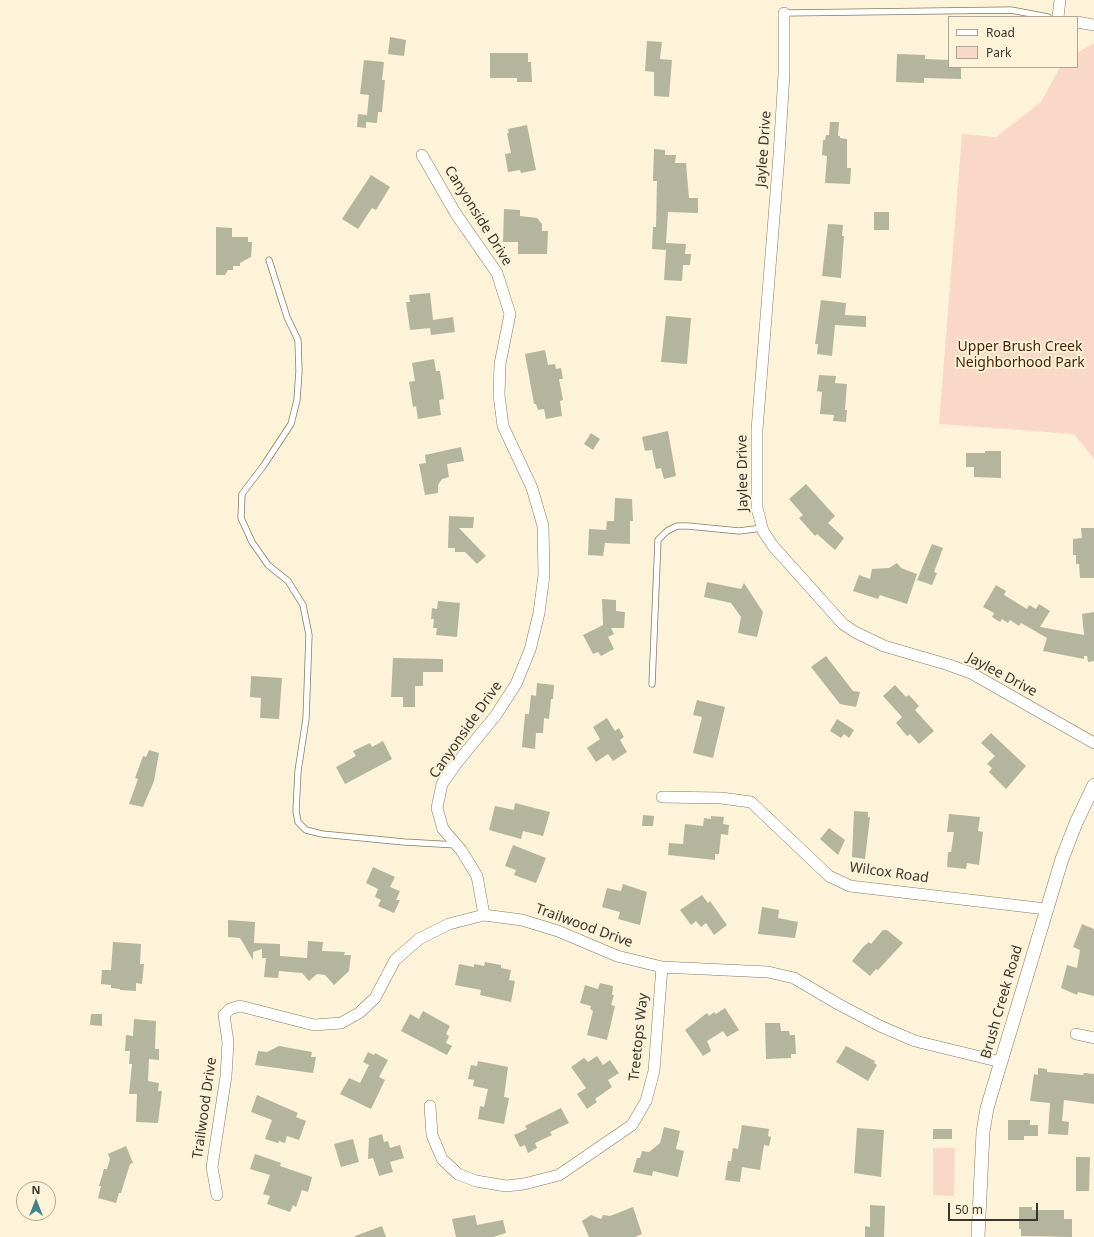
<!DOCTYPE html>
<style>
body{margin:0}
#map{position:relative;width:1094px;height:1237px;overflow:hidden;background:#fcf3d9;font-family:"Noto Sans",sans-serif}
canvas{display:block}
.legend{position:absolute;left:948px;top:16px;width:130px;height:52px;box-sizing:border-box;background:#fcf3d9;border:1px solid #aea794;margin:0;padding:5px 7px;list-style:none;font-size:12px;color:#39362c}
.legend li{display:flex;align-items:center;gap:8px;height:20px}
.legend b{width:20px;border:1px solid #aea794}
.north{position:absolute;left:16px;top:1181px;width:40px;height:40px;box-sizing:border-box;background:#fcf3d9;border:1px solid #aea794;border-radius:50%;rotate:0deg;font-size:11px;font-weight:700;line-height:16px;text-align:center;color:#39362c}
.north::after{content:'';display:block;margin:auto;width:14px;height:18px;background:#3c8488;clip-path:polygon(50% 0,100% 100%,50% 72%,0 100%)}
.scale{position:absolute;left:948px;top:1203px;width:90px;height:18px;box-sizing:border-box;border:2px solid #39362c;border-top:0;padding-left:5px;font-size:12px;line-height:14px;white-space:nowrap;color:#39362c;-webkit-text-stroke:3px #fcf3d9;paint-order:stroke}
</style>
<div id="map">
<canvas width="1094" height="1237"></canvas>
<ul class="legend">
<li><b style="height:5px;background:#fff"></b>Road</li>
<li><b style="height:11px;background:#fad8c7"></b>Park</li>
</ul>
<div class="north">N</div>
<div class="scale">50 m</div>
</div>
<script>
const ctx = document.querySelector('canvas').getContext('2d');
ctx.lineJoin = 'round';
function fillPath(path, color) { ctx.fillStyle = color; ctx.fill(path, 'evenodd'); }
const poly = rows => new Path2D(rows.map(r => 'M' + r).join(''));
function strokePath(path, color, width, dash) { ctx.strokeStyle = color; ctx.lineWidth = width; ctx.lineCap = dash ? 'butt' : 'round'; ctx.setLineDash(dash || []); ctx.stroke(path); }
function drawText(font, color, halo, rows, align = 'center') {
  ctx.font = font + ' "Noto Sans",sans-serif'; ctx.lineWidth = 4; ctx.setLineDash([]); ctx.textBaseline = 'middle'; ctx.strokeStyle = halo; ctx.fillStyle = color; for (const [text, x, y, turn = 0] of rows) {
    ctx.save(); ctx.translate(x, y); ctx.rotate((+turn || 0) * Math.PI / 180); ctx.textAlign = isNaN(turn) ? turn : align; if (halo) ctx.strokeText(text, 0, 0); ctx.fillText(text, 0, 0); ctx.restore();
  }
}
fillPath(poly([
 [1094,43,1094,459,1074,434,939,424,962,134,996,137,1041,102,1060,67,1077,67,1077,53],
 [933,1148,955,1148,954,1196,933,1195]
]), '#fad8c7');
fillPath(poly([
 [390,37,406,40,404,56,388,54],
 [647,41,662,42,660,59,672,60,669,97,654,96,654,72,645,71],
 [490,53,528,53,528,62,531,62,532,82,517,82,517,78,490,78],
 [897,54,925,55,925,59,949,60,949,67,961,67,961,79,924,78,924,83,896,82],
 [364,60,384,62,382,80,385,80,382,112,378,112,377,123,366,122,366,128,357,127,358,114,367,115,369,95,360,94],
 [830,122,839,122,838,136,840,136,840,138,847,139,847,168,851,168,850,184,825,183,827,156,822,155,823,140,825,140,826,135,829,135],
 [527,125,536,170,521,173,520,170,508,172,505,154,511,153,507,133,509,133,508,129],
 [654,149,665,150,665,155,676,155,675,163,686,163,689,198,698,198,698,213,668,212,666,243,686,244,685,254,691,254,690,265,683,265,682,281,664,280,666,250,652,249,653,227,656,227,657,181,653,181],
 [371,175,390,187,376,210,372,208,358,229,342,219],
 [504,209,520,210,520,216,537,218,542,224,542,231,548,231,547,254,518,254,518,242,503,242],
 [874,212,889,212,889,230,874,230],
 [828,224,843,225,842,236,844,236,841,278,822,276],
 [216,227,232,228,232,237,248,237,248,242,252,242,251,257,240,263,240,266,233,266,233,270,228,270,225,275,216,275],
 [430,293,433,320,453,317,455,332,431,335,430,328,410,330,406,302,410,302,409,295],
 [821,300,846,303,845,315,866,316,866,327,835,325,832,356,817,354,818,344,815,344],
 [666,316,691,318,687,364,661,362],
 [545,350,548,365,555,364,556,369,561,368,563,379,559,379,563,400,560,401,562,416,546,419,544,409,538,410,536,404,534,404,525,354],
 [434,359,436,371,440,371,442,384,444,399,439,400,441,415,418,419,416,406,413,407,409,382,415,381,412,363],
 [819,375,836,376,835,383,847,384,845,410,847,410,846,422,833,421,834,415,820,414,822,392,817,391],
 [668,431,676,476,664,479,661,468,656,469,652,450,645,451,642,437],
 [591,433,600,439,593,450,584,444],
 [461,447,464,461,447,464,449,477,442,479,438,485,438,493,425,495,419,464,426,463,425,455],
 [985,451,1001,451,1001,478,974,477,974,467,966,467,966,453,985,453],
 [806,484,835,516,828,523,844,538,835,550,817,534,815,536,799,518,803,515,789,499],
 [615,498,632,499,633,521,630,521,630,544,605,543,603,556,588,555,589,529,606,530,607,521,614,521],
 [449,516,474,517,473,528,459,528,486,556,477,564,465,552,455,552,455,548,448,548],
 [1081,528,1094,528,1094,578,1080,578,1079,564,1076,564,1076,555,1073,555,1073,539,1082,538],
 [932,544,943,548,934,572,937,573,932,585,917,580],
 [897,563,901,568,917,574,907,604,880,595,878,599,853,591,859,575,870,579,872,569,889,568],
 [707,582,741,589,744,583,763,612,757,637,738,633,741,617,731,603,704,597],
 [996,585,1006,591,1004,595,1027,609,1029,605,1036,609,1039,604,1050,611,1040,627,1084,635,1082,614,1094,612,1094,661,1088,662,1087,656,1084,656,1084,659,1043,651,1047,638,1021,623,1019,626,1010,620,1008,623,1002,619,1000,622,992,617,994,613,983,607],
 [602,599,616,600,616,611,625,612,624,628,611,628,614,634,608,637,614,649,601,656,598,652,593,654,583,635,603,625],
 [438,601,460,603,457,637,436,635,437,628,433,628,434,619,431,619,432,608,437,609],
 [826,656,853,691,860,692,856,707,840,704,811,667],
 [393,658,443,659,443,672,423,672,423,686,415,686,415,707,403,707,403,697,391,697],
 [251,676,282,678,279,719,260,718,261,698,250,697],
 [537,683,554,685,553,699,551,699,549,719,544,718,543,733,536,733,535,749,522,747,525,714,529,714,531,695,536,696],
 [895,685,906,697,909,695,919,706,915,710,934,731,919,744,910,734,907,736,896,723,902,717,883,696],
 [697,700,725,707,713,758,693,753,702,717,693,715],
 [607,718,615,731,619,728,624,737,620,740,627,752,613,761,608,754,596,762,587,748,600,739,593,727],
 [837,719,854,730,849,738,844,734,841,738,830,731],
 [991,733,1026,766,1006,789,989,772,992,768,987,764,995,756,981,743],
 [383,741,392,759,345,784,336,767,356,756,353,751,370,743,372,747],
 [149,750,159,753,154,781,143,807,129,804,138,779,135,778,143,756,146,757],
 [515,803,550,812,543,836,523,831,521,839,489,830,495,806,514,810],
 [854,811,868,812,868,817,870,817,865,859,852,857],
 [949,814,980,817,978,831,983,832,979,865,967,863,966,869,947,867,948,852,951,852,954,832,947,832],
 [643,815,654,816,653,826,642,826],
 [711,816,724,817,723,824,729,825,728,835,721,834,719,854,715,854,715,860,668,855,669,843,683,844,685,824,703,826,704,818,711,819],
 [829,828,845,840,838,855,820,839],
 [513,845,546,858,536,883,514,875,516,870,505,866],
 [373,867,395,877,390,887,400,891,396,900,400,900,394,913,378,906,381,900,375,897,378,889,366,883],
 [623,884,647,892,640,925,618,919,620,912,602,907,607,888,621,891],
 [702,895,708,903,710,901,727,925,714,935,706,923,701,927,696,921,691,925,680,910],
 [762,907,779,910,778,918,798,922,795,938,758,934],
 [228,920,255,922,254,943,280,944,280,956,307,958,308,941,323,942,322,951,345,952,344,955,351,955,349,971,334,985,325,975,317,974,309,981,302,973,279,971,278,978,264,977,266,958,262,958,262,949,253,952,253,960,240,938,228,937],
 [1082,924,1094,929,1094,996,1078,992,1077,995,1061,988,1067,965,1077,968,1080,950,1073,947],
 [883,930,887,930,903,943,878,970,876,969,870,976,852,961,863,947,869,942,871,944],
 [113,942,141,944,140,964,144,964,142,984,136,983,136,991,120,990,120,989,111,988,111,985,101,984,102,970,111,970],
 [485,962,501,965,501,968,511,970,509,980,515,981,511,1002,480,995,481,990,455,985,459,964,474,967,474,964,484,966],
 [600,983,613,986,612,995,614,995,611,1005,615,1006,607,1040,587,1035,593,1011,590,1009,591,1006,580,1003,585,985,598,989],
 [725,1008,739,1030,727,1037,723,1031,707,1041,711,1051,703,1056,685,1030,707,1013,709,1016,714,1012,716,1014],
 [423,1011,450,1026,446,1034,449,1036,446,1043,452,1046,447,1055,401,1031,410,1014,419,1019],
 [91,1014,102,1014,102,1026,90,1025],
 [134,1019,156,1021,155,1049,159,1049,159,1060,149,1059,148,1081,159,1083,158,1091,162,1091,158,1123,136,1122,137,1094,129,1094,132,1064,129,1064,130,1051,125,1051,126,1035,133,1036],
 [765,1023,780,1023,781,1031,789,1031,790,1035,795,1035,796,1054,791,1054,791,1058,766,1059],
 [279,1046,312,1052,311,1057,316,1057,313,1073,255,1065,258,1051,267,1052],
 [846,1046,875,1061,874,1063,877,1065,868,1081,836,1062],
 [368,1052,374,1055,375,1053,388,1060,379,1077,385,1080,371,1109,340,1094,349,1078,360,1083,369,1065,363,1062],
 [597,1056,603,1065,610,1060,619,1073,608,1080,612,1087,595,1099,597,1102,587,1109,577,1094,586,1088,571,1067,584,1058,588,1062],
 [478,1061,508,1067,504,1097,509,1098,504,1124,478,1119,480,1106,484,1107,488,1089,473,1086,474,1080,468,1079,471,1065,477,1066],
 [1038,1068,1047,1069,1047,1072,1083,1075,1084,1073,1094,1074,1094,1104,1064,1100,1062,1121,1069,1122,1068,1135,1048,1134,1050,1103,1030,1101,1034,1074,1038,1075],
 [257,1095,298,1113,296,1117,306,1121,299,1140,287,1136,285,1143,279,1141,278,1143,265,1139,272,1120,251,1112],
 [561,1108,569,1123,550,1132,552,1135,535,1143,537,1148,528,1153,525,1145,520,1147,514,1135,527,1129,525,1126],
 [1008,1120,1030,1120,1030,1125,1038,1125,1038,1136,1024,1136,1024,1140,1008,1140],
 [742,1125,769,1129,768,1136,771,1137,769,1146,764,1145,760,1170,742,1167,740,1182,725,1180,728,1161,731,1161,733,1148,738,1149],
 [664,1127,680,1131,676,1149,684,1151,678,1177,653,1171,652,1176,633,1172,637,1158,640,1158,642,1151,649,1152,660,1143],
 [857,1128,884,1130,881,1177,854,1173],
 [933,1129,952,1129,952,1139,933,1139],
 [382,1134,384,1142,388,1141,390,1148,400,1145,404,1158,390,1162,393,1172,379,1176,373,1158,368,1159,369,1138],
 [353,1139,359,1162,341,1167,334,1144],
 [126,1146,133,1163,130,1164,121,1193,119,1193,116,1203,98,1198,101,1186,99,1186,104,1169,107,1169,110,1159,108,1154],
 [255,1154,281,1163,280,1166,312,1177,308,1192,302,1190,296,1207,293,1205,290,1212,267,1204,270,1196,263,1194,270,1175,250,1169],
 [1076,1157,1090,1157,1089,1191,1076,1191],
 [870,1205,885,1206,884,1237,865,1237,865,1226,870,1227],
 [633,1207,642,1234,635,1237,589,1237,582,1221,591,1215,601,1219,603,1215,610,1216],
 [1019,1207,1032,1207,1032,1210,1064,1210,1064,1219,1072,1219,1072,1237,1021,1236,1021,1229,1019,1229],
 [475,1215,477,1225,503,1220,506,1233,493,1237,456,1237,452,1219],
 [382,1226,386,1237,355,1237,355,1236]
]), '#b3b69d');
const service = poly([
 [784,13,1011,10,1048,17],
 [269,260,287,317,298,340,299,371,297,400,291,424,264,465,242,494,241,518,252,542,268,565,288,581,303,605,309,635,306,719,298,771,296,811,298,822,306,830,322,834,404,842,457,845],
 [652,684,658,540,667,531,677,526,688,526,739,531,762,528]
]);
const minor = poly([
 [784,13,784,74,779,155,757,430,757,508,763,531,773,546,843,624,855,632,884,646,949,665,971,673,1094,743],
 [1058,17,1060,0],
 [1077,22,1094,25],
 [422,155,456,214,497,273,510,314,500,364,499,395,503,426,532,488,543,526,544,575,539,613,530,650,516,684,496,715,456,764,442,784,437,808,443,829,461,850,477,876,484,915],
 [662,797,721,798,751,802,829,876,850,886,1046,909],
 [1076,1034,1094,1038],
 [430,1106,432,1135,442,1159,458,1174,476,1181,506,1186,524,1184,559,1175,632,1125,646,1101,654,1071,662,967],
 [217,1195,212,1167,226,1076,228,1042,224,1015,230,1009,240,1006,314,1025,341,1023,359,1013,375,998,395,960,419,939,449,924,484,915,522,920,558,931,617,956,662,967,768,972,794,978,838,1004,880,1026,915,1041,1001,1062]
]);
const tertiary = poly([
 [978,1237,983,1132,987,1108,1062,859,1076,823,1094,785]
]);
strokePath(service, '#837b63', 7);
strokePath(minor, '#837b63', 12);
strokePath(tertiary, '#837b63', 14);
strokePath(service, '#fff', 5.5);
strokePath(minor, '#fff', 11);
strokePath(tertiary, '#fff', 13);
drawText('14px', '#39362c', '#fcf3d9', [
 ["Jaylee Drive",764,149,-86],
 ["Canyonside Drive",478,216,58],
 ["Jaylee Drive",743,473,-91],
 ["Jaylee Drive",1002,675,28],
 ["Canyonside Drive",466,730,-55],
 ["Wilcox Road",889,873,8],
 ["Trailwood Drive",584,926,20],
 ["Brush Creek Road",1002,1002,-74],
 ["Treetops Way",639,1037,-84],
 ["Trailwood Drive",205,1108,-82]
]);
drawText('14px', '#4e2003', '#fcf3d9', [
 ["Upper Brush Creek",1020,347],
 ["Neighborhood Park",1020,363]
]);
</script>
